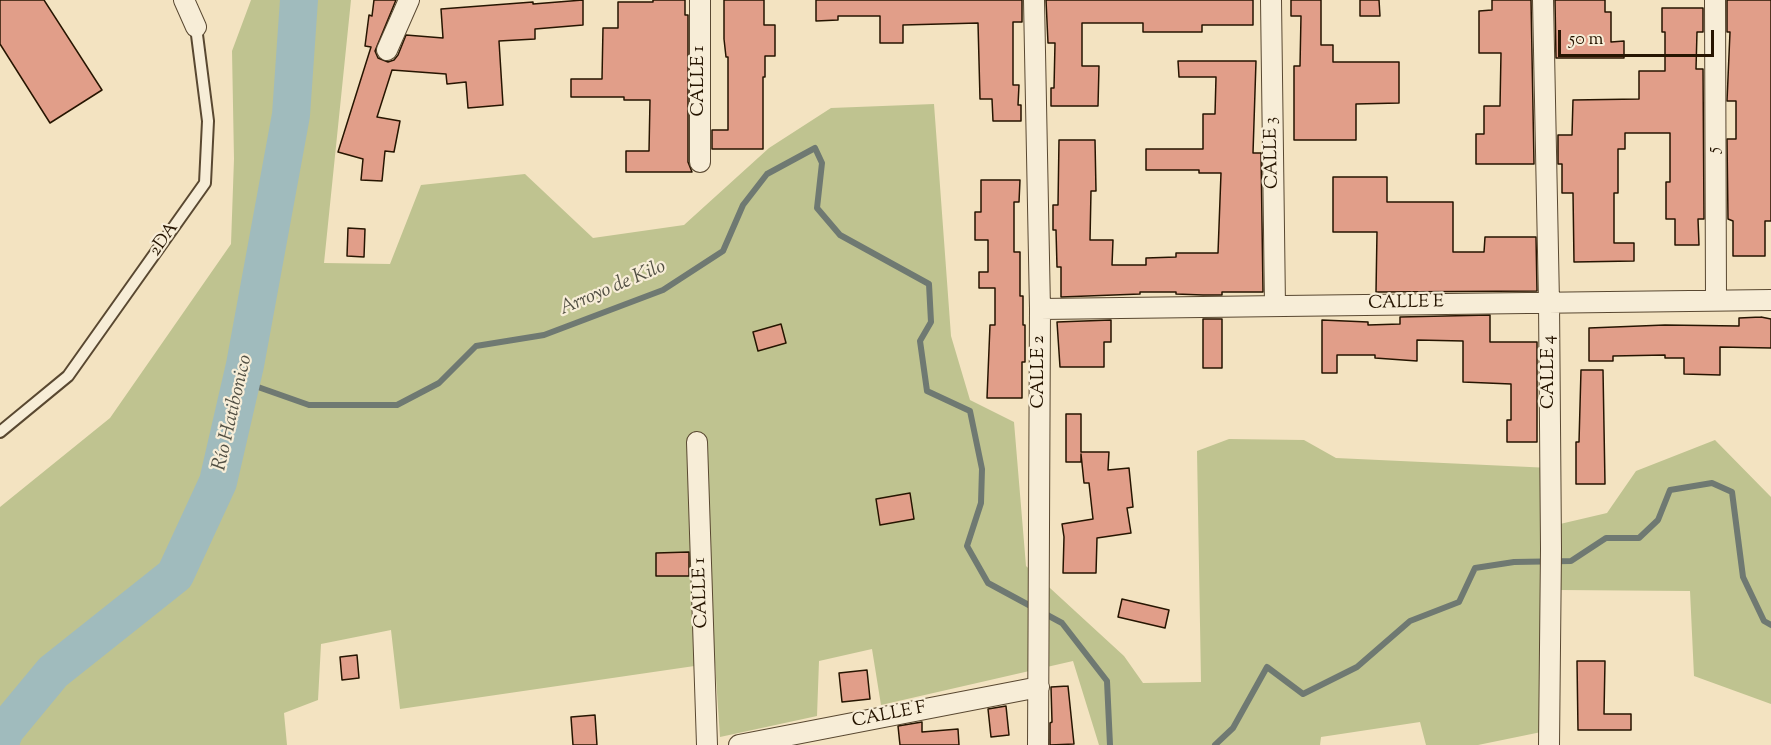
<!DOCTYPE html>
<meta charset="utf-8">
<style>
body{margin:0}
#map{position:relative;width:1771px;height:745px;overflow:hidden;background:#f3e3c1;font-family:"Sorts Mill Goudy",serif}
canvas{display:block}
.scale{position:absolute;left:1558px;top:30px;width:156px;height:27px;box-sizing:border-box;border:3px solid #261501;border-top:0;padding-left:8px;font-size:18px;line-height:21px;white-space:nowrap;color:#261501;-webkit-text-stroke:4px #f7edd7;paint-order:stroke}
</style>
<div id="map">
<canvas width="1771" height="745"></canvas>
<div class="scale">50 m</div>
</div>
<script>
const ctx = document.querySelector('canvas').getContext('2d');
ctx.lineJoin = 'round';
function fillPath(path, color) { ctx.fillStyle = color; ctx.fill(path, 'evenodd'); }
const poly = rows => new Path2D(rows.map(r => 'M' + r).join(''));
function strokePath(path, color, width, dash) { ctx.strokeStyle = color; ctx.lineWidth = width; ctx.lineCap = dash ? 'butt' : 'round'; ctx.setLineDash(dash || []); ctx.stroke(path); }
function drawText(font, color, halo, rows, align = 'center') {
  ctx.font = font + ' "Sorts Mill Goudy",serif'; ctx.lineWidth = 4.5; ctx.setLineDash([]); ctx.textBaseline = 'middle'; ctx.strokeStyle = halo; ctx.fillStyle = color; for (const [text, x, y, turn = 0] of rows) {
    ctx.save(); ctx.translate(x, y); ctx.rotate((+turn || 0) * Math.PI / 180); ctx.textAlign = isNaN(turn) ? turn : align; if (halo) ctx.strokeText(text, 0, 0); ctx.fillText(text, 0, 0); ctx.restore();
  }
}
fillPath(poly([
 [251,0,351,0,324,263,390,264,421,185,525,174,593,238,684,225,769,148,831,108,934,104,951,336,970,400,1014,422,1026,566,1124,656,1143,683,1201,682,1197,451,1229,439,1304,440,1336,458,1551,468,1560,524,1607,513,1636,471,1715,440,1771,497,1771,704,1694,676,1690,591,1560,590,1551,730,1478,745,1426,745,1420,722,1321,737,1320,745,1099,745,1073,661,881,705,872,649,819,661,817,716,720,737,715,663,400,709,391,630,321,644,318,700,284,713,287,745,0,745,0,507,110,418,231,244,234,159,232,51]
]), '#bfc390');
strokePath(poly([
 [241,381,309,405,397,405,439,383,476,346,544,335,663,290,723,251,743,205,767,174,815,148,822,163,817,208,840,235,929,284,931,322,920,341,927,391,970,411,982,469,981,503,967,546,988,583,1062,623,1107,681,1110,745],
 [1215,745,1233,728,1267,667,1303,694,1357,667,1410,621,1459,602,1475,568,1514,562,1571,561,1606,538,1639,538,1658,520,1670,490,1712,483,1732,492,1743,577,1764,621,1771,625]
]), '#6f7972', 6);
strokePath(poly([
 [0,743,5,730,53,672,175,575,218,482,245,365,291,115,299,0]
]), '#a0bbbd', 38);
const building = poly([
 [0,0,44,0,102,90,50,123,0,44,0,0],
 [374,0,396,0,375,51,378,58,388,62,394,60,398,55,406,35,443,38,441,9,533,2,533,4,583,0,583,25,535,29,535,39,499,41,503,105,468,108,466,82,447,84,446,74,392,70,377,117,400,121,394,152,385,151,382,181,361,180,363,159,338,152,371,47,365,46,369,15,372,16,374,0],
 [653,0,685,0,685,15,688,15,688,162,692,172,626,172,626,151,649,151,650,100,624,100,624,97,571,97,571,79,602,79,603,28,618,28,618,2,653,2,653,0],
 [724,0,764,0,764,25,775,25,775,56,765,56,765,77,763,77,763,149,712,149,712,130,728,130,728,57,726,57,724,39,724,0],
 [816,0,1022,0,1022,22,1013,22,1013,85,1019,85,1018,105,1021,105,1021,121,993,121,992,99,980,99,978,23,903,25,903,43,880,43,880,16,838,16,838,20,816,21,816,0],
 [1046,0,1253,0,1253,25,1202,25,1202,32,1143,32,1143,23,1082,23,1082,66,1099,66,1098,106,1051,106,1051,88,1054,88,1055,43,1048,43,1046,0],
 [1291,0,1321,0,1321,45,1333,45,1333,62,1399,62,1399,103,1356,104,1356,140,1294,140,1294,66,1300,66,1301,16,1291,16,1291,0],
 [1360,0,1379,0,1380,16,1360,16,1360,0],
 [1492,0,1531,0,1534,164,1476,164,1476,134,1484,134,1484,106,1500,106,1501,53,1479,53,1479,11,1492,10,1492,0],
 [1555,0,1605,0,1605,12,1611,12,1611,42,1624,41,1624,58,1556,58,1555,0],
 [1727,0,1771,0,1771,221,1765,221,1765,256,1733,256,1733,221,1728,219,1727,139,1736,139,1736,101,1727,101,1730,32,1727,32,1727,0],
 [1662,8,1703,8,1703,32,1697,32,1696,69,1703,69,1704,219,1698,219,1699,245,1675,245,1675,219,1666,219,1666,182,1670,182,1670,133,1625,133,1625,149,1618,149,1618,193,1614,193,1614,243,1634,243,1634,261,1574,262,1573,193,1562,193,1562,164,1558,164,1558,135,1572,135,1573,100,1639,99,1639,71,1665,71,1665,32,1662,32,1662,8],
 [1178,61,1256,61,1253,153,1261,153,1263,292,1222,292,1222,295,1203,295,1176,294,1176,292,1140,292,1140,294,1061,297,1061,267,1057,267,1056,230,1053,230,1053,205,1058,205,1059,140,1095,140,1096,191,1091,191,1090,240,1113,240,1112,265,1146,265,1146,258,1176,257,1176,253,1218,253,1221,173,1199,173,1199,170,1146,170,1146,149,1203,149,1203,114,1215,114,1216,77,1179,77,1178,61],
 [1333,177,1387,177,1387,202,1453,202,1453,252,1484,252,1485,237,1536,237,1537,291,1376,292,1377,232,1333,232,1333,177],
 [981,180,1020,180,1019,202,1014,202,1014,252,1020,252,1020,296,1023,296,1023,325,1025,325,1025,362,1022,362,1022,398,987,398,990,325,995,325,995,288,979,288,979,272,988,272,988,240,975,240,975,212,981,212,981,180],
 [348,228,365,229,364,257,347,256,348,228],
 [1490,315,1490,342,1537,342,1537,442,1507,442,1507,420,1511,420,1511,384,1463,382,1463,341,1417,340,1417,361,1375,358,1375,355,1337,355,1337,373,1322,373,1322,320,1368,322,1368,325,1400,324,1400,317,1490,315],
 [1761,317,1771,319,1771,348,1720,347,1720,375,1684,374,1684,358,1665,358,1665,355,1613,356,1613,361,1589,361,1589,328,1665,325,1739,326,1739,318,1761,317],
 [1203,319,1222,319,1222,368,1203,368,1203,319],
 [1111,320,1111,342,1104,342,1104,367,1060,367,1057,322,1111,320],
 [781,324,786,343,758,351,753,332,781,324],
 [1581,370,1603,370,1605,484,1576,484,1576,442,1579,442,1581,370],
 [1066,414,1081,414,1081,452,1109,452,1108,470,1129,468,1133,507,1127,508,1131,533,1097,538,1096,573,1063,573,1064,537,1062,524,1093,519,1089,483,1084,483,1081,454,1081,462,1066,462,1066,414],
 [910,493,914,519,880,525,876,499,910,493],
 [689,552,689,576,656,576,656,553,689,552],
 [1122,599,1169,610,1165,628,1118,617,1122,599],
 [357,655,359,678,342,680,340,657,357,655],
 [1577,661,1605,661,1604,714,1631,714,1631,730,1578,730,1577,661],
 [867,670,870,699,842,702,839,673,867,670],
 [1068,686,1074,744,1050,745,1050,723,1052,722,1051,687,1068,686],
 [1006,706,1009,735,991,737,988,709,1006,706],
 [595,715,597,745,573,745,571,717,595,715],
 [922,722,922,732,958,729,959,745,900,745,898,726,922,722]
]);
fillPath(building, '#e19e89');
strokePath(building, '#261501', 1.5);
const service = poly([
 [0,432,68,376,205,183,208,121,196,27]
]);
const minor = poly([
 [184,0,196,27],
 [700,0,700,162],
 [1034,0,1040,309,1038,745],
 [1271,0,1275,306],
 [1543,0,1549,302,1551,549,1549,745],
 [1715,0,1716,300],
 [387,50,409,0],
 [1040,309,1771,300],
 [697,442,707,745],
 [739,745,1039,687]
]);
strokePath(service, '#594831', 14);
strokePath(minor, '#594831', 22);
strokePath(service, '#f7edd7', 10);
strokePath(minor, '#f7edd7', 20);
drawText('18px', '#261501', '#f7edd7', [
 ["CALLE 1",700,81,-90],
 ["5",1715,150,-90],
 ["CALLE 3",1273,153,-91],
 ["2DA",165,240,-55],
 ["CALLE E",1406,304,-1],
 ["CALLE 2",1040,372,-90],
 ["CALLE 4",1550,372,-90],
 ["CALLE 1",702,593,-92],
 ["CALLE F",889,716,-11]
]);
drawText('italic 20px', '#514f43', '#f7edd7', [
 ["Arroyo de Kilo",613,289,-23],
 ["Río Hatibonico",234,413,-77]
]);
</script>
